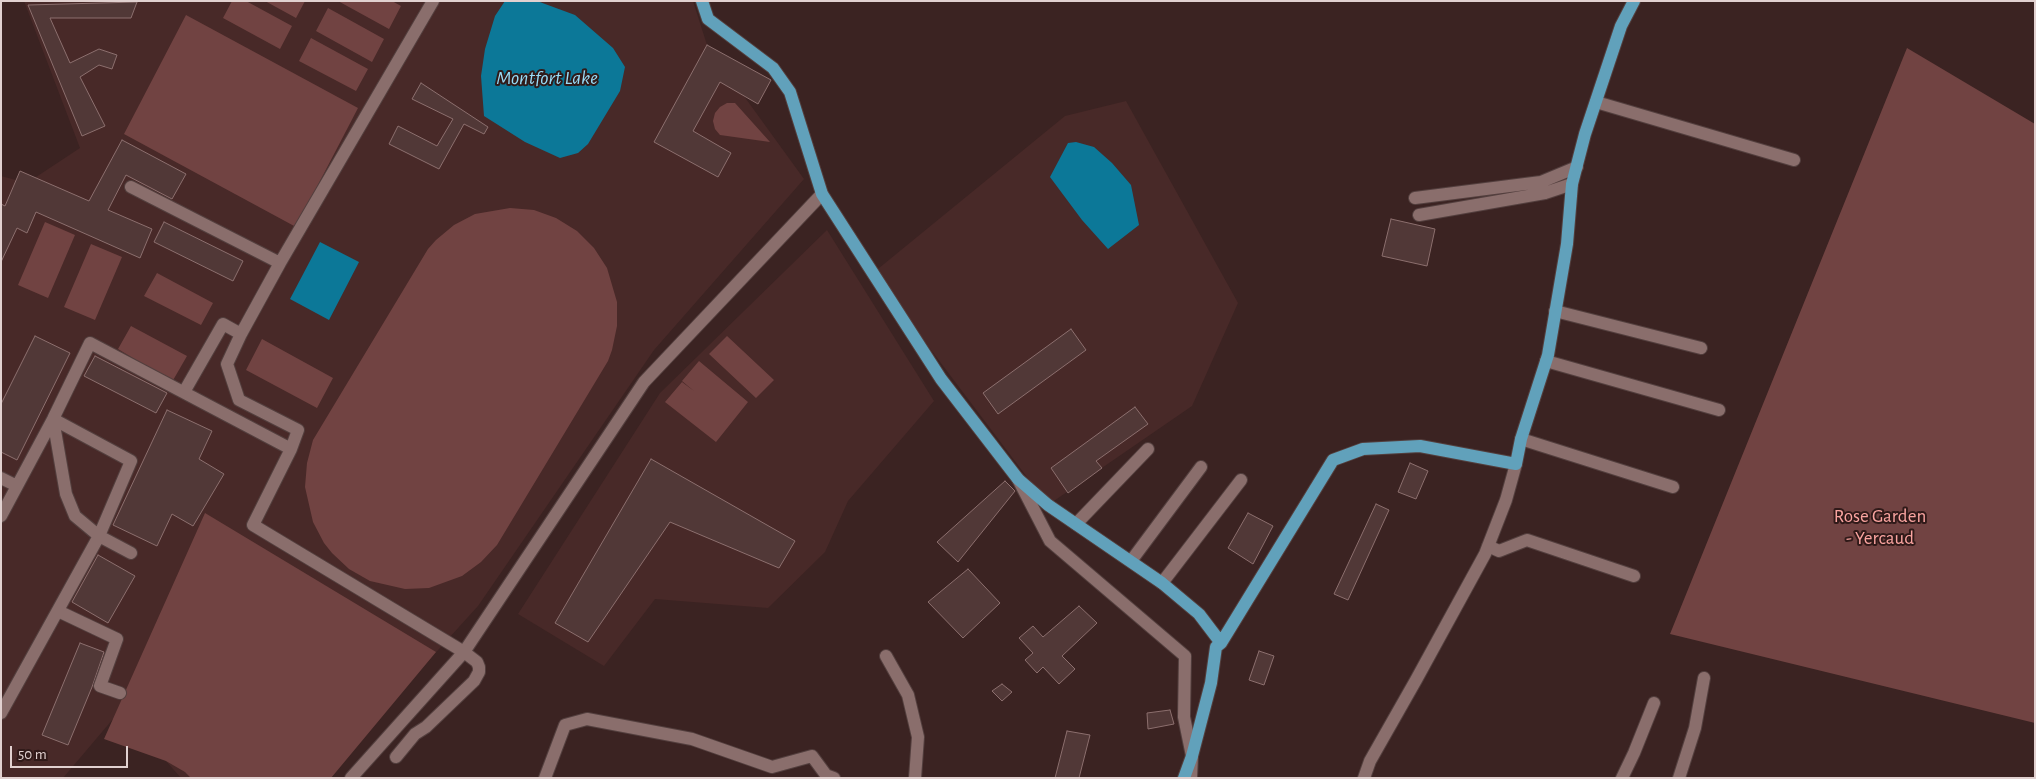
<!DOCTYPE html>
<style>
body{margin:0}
#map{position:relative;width:2036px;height:779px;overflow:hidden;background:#3b2322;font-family:"Alegreya Sans",sans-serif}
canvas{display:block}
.frame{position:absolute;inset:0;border:2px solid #e1d1d0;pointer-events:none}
.scale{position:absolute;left:10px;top:746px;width:118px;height:22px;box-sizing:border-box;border:2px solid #e1d1d0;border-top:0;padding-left:6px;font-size:15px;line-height:18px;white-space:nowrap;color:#e1d1d0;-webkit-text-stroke:4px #301a19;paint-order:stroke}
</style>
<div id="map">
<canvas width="2036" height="779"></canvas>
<div class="frame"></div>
<div class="scale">50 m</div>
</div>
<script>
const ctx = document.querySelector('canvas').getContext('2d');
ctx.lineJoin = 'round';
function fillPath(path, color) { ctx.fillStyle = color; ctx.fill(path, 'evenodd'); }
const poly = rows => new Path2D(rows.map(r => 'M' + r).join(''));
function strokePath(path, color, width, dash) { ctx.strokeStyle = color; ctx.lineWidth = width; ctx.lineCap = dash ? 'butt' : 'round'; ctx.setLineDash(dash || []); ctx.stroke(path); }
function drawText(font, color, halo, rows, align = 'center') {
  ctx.font = font + ' "Alegreya Sans",sans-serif'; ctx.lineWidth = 4; ctx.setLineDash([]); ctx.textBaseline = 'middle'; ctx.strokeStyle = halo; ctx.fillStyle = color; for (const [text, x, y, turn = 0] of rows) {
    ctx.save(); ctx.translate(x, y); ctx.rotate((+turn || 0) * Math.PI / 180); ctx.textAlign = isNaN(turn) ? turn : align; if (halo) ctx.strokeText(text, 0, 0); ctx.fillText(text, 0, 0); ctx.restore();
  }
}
fillPath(poly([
 [24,1,693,1,707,45,804,179,654,350,478,606,322,778,181,778,166,761,113,719,63,778,1,778,1,176,27,183,80,148],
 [1126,101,1238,303,1192,406,1048,505,873,273,1065,116],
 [827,230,934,401,848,501,825,552,768,608,655,599,604,666,518,614,660,393]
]), '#482928');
fillPath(poly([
 [232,1,246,1,292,26,280,49,223,18],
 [265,1,305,1,296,18],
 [338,1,392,1,401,6,389,29],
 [328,8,384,39,372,62,316,31],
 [186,15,358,108,296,227,124,134],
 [311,38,368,69,356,91,299,61],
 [1907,48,2035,124,2035,723,1670,634],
 [727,103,735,103,770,142,720,135,715,129,713,121,715,113,720,107],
 [510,208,534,210,556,218,577,231,594,248,607,268,617,302,617,326,612,350,608,361,497,545,481,562,462,576,429,588,405,589,370,581,349,569,332,553,324,543,313,522,305,487,307,463,313,440,428,249,436,240,454,225,475,214],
 [45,222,75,235,48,298,18,285],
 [91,244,122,257,95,320,64,307],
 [157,273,213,303,201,325,144,296],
 [131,326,187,356,172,382,118,349],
 [727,336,774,380,756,398,709,354],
 [262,339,333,378,317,408,246,370],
 [699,361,748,402,716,442,665,402,682,382,694,391,682,381],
 [205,513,436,652,331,778,191,778,185,772,166,761,104,739]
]), '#714342');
fillPath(poly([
 [505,1,537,1,575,15,613,48,625,67,620,91,588,144,578,153,560,158,525,142,484,116,481,76,485,49,495,16],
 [1076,142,1094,147,1112,163,1131,185,1139,225,1108,249,1082,220,1050,177,1068,143],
 [320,242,359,262,329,320,290,299]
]), '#0c7898');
const building = poly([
 [137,2,131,18,50,18,70,63,99,49,117,55,112,69,99,65,80,77,105,126,82,136,28,5,137,2],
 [707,45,771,80,758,104,720,82,693,131,731,153,718,177,654,142,707,45],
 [421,83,488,127,484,134,464,124,439,169,389,144,398,126,437,146,453,119,412,99,421,83],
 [122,140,186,174,172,199,126,175,108,210,152,229,140,258,36,212,27,233,17,228,1,262,1,204,5,206,20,171,89,201,122,140],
 [1391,219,1435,229,1427,266,1382,256,1391,219],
 [164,222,243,261,233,281,154,242,164,222],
 [1071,329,1086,350,998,414,983,393,1071,329],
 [35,336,70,353,17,460,1,452,1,404,35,336],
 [95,356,167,393,156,413,84,376,95,356],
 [1135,407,1148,424,1096,461,1102,468,1068,493,1051,468,1135,407],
 [167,410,212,431,199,459,224,474,193,526,172,514,157,546,113,525,167,410],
 [651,459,795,541,779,568,670,522,588,642,555,623,651,459],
 [1410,463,1428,471,1416,499,1398,492,1410,463],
 [1005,481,1015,491,958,562,937,542,1005,481],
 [1376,504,1389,510,1348,600,1334,594,1376,504],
 [1248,513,1273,526,1253,564,1228,548,1248,513],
 [98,555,135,576,108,623,72,602,98,555],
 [968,569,1000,603,963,638,928,602,968,569],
 [1079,606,1097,623,1062,656,1075,669,1059,684,1043,667,1037,673,1025,660,1033,653,1019,638,1033,626,1043,637,1079,606],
 [80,643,104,652,92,687,68,745,42,735,80,643],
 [1259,651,1274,656,1264,685,1249,680,1259,651],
 [1002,684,1012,692,1002,701,992,691,1002,684],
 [1170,710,1174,724,1148,729,1147,713,1170,710],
 [1067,731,1090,735,1079,778,1055,778,1067,731]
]);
fillPath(building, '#513837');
strokePath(building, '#8c6f6e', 1);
const minor = poly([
 [1596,102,1794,160],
 [131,187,280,263,241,334,227,364,239,400,298,430,291,449],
 [1415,198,1541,182,1577,167],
 [1419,215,1545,193,1572,184],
 [280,263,433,1],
 [1555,311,1701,348],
 [1546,361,1719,410],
 [184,392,223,324,241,334],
 [1521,439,1673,487],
 [1,478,17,486],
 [1018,479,1050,541,1185,656,1184,717,1192,756,1191,778],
 [1,516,53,419,90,343,291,449,253,525,464,652,477,662,479,667,479,672,474,681,426,727,415,734,396,757],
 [1076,524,1148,449],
 [1488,546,1499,551,1527,540,1634,576],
 [1131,561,1201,467],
 [1162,583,1241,480],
 [58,611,117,639,100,686,120,693],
 [886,656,908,695,918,737,915,778],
 [1,713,99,536,131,461,53,419,66,494,75,516,99,536,131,553],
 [351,778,464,652,644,382,822,194],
 [545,778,565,725,587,719,692,739,772,767,812,756,826,775,834,778],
 [1364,778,1370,761,1416,680,1485,554,1506,500,1516,464],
 [1622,778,1634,753,1654,703],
 [1679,778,1695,728,1704,678]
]);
const major = poly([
 [702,1,708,19,773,68,790,92,822,194,941,379,1018,479,1048,505,1162,583,1199,614,1221,643],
 [1184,778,1192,756,1211,683,1216,647,1221,643,1333,460,1363,449,1420,446,1516,464,1521,439,1548,355,1567,244,1572,184,1585,134,1621,26,1634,1]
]);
strokePath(minor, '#533f3e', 14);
strokePath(major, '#533f3e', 14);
strokePath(minor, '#8a6e6c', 12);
strokePath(major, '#61a1bb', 12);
drawText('19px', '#faa4a0', '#301a19', [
 ["Rose Garden",1880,516],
 ["- Yercaud",1880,538]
]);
drawText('italic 20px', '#99dcf7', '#301a19', [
 ["Montfort Lake",547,78]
]);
</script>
